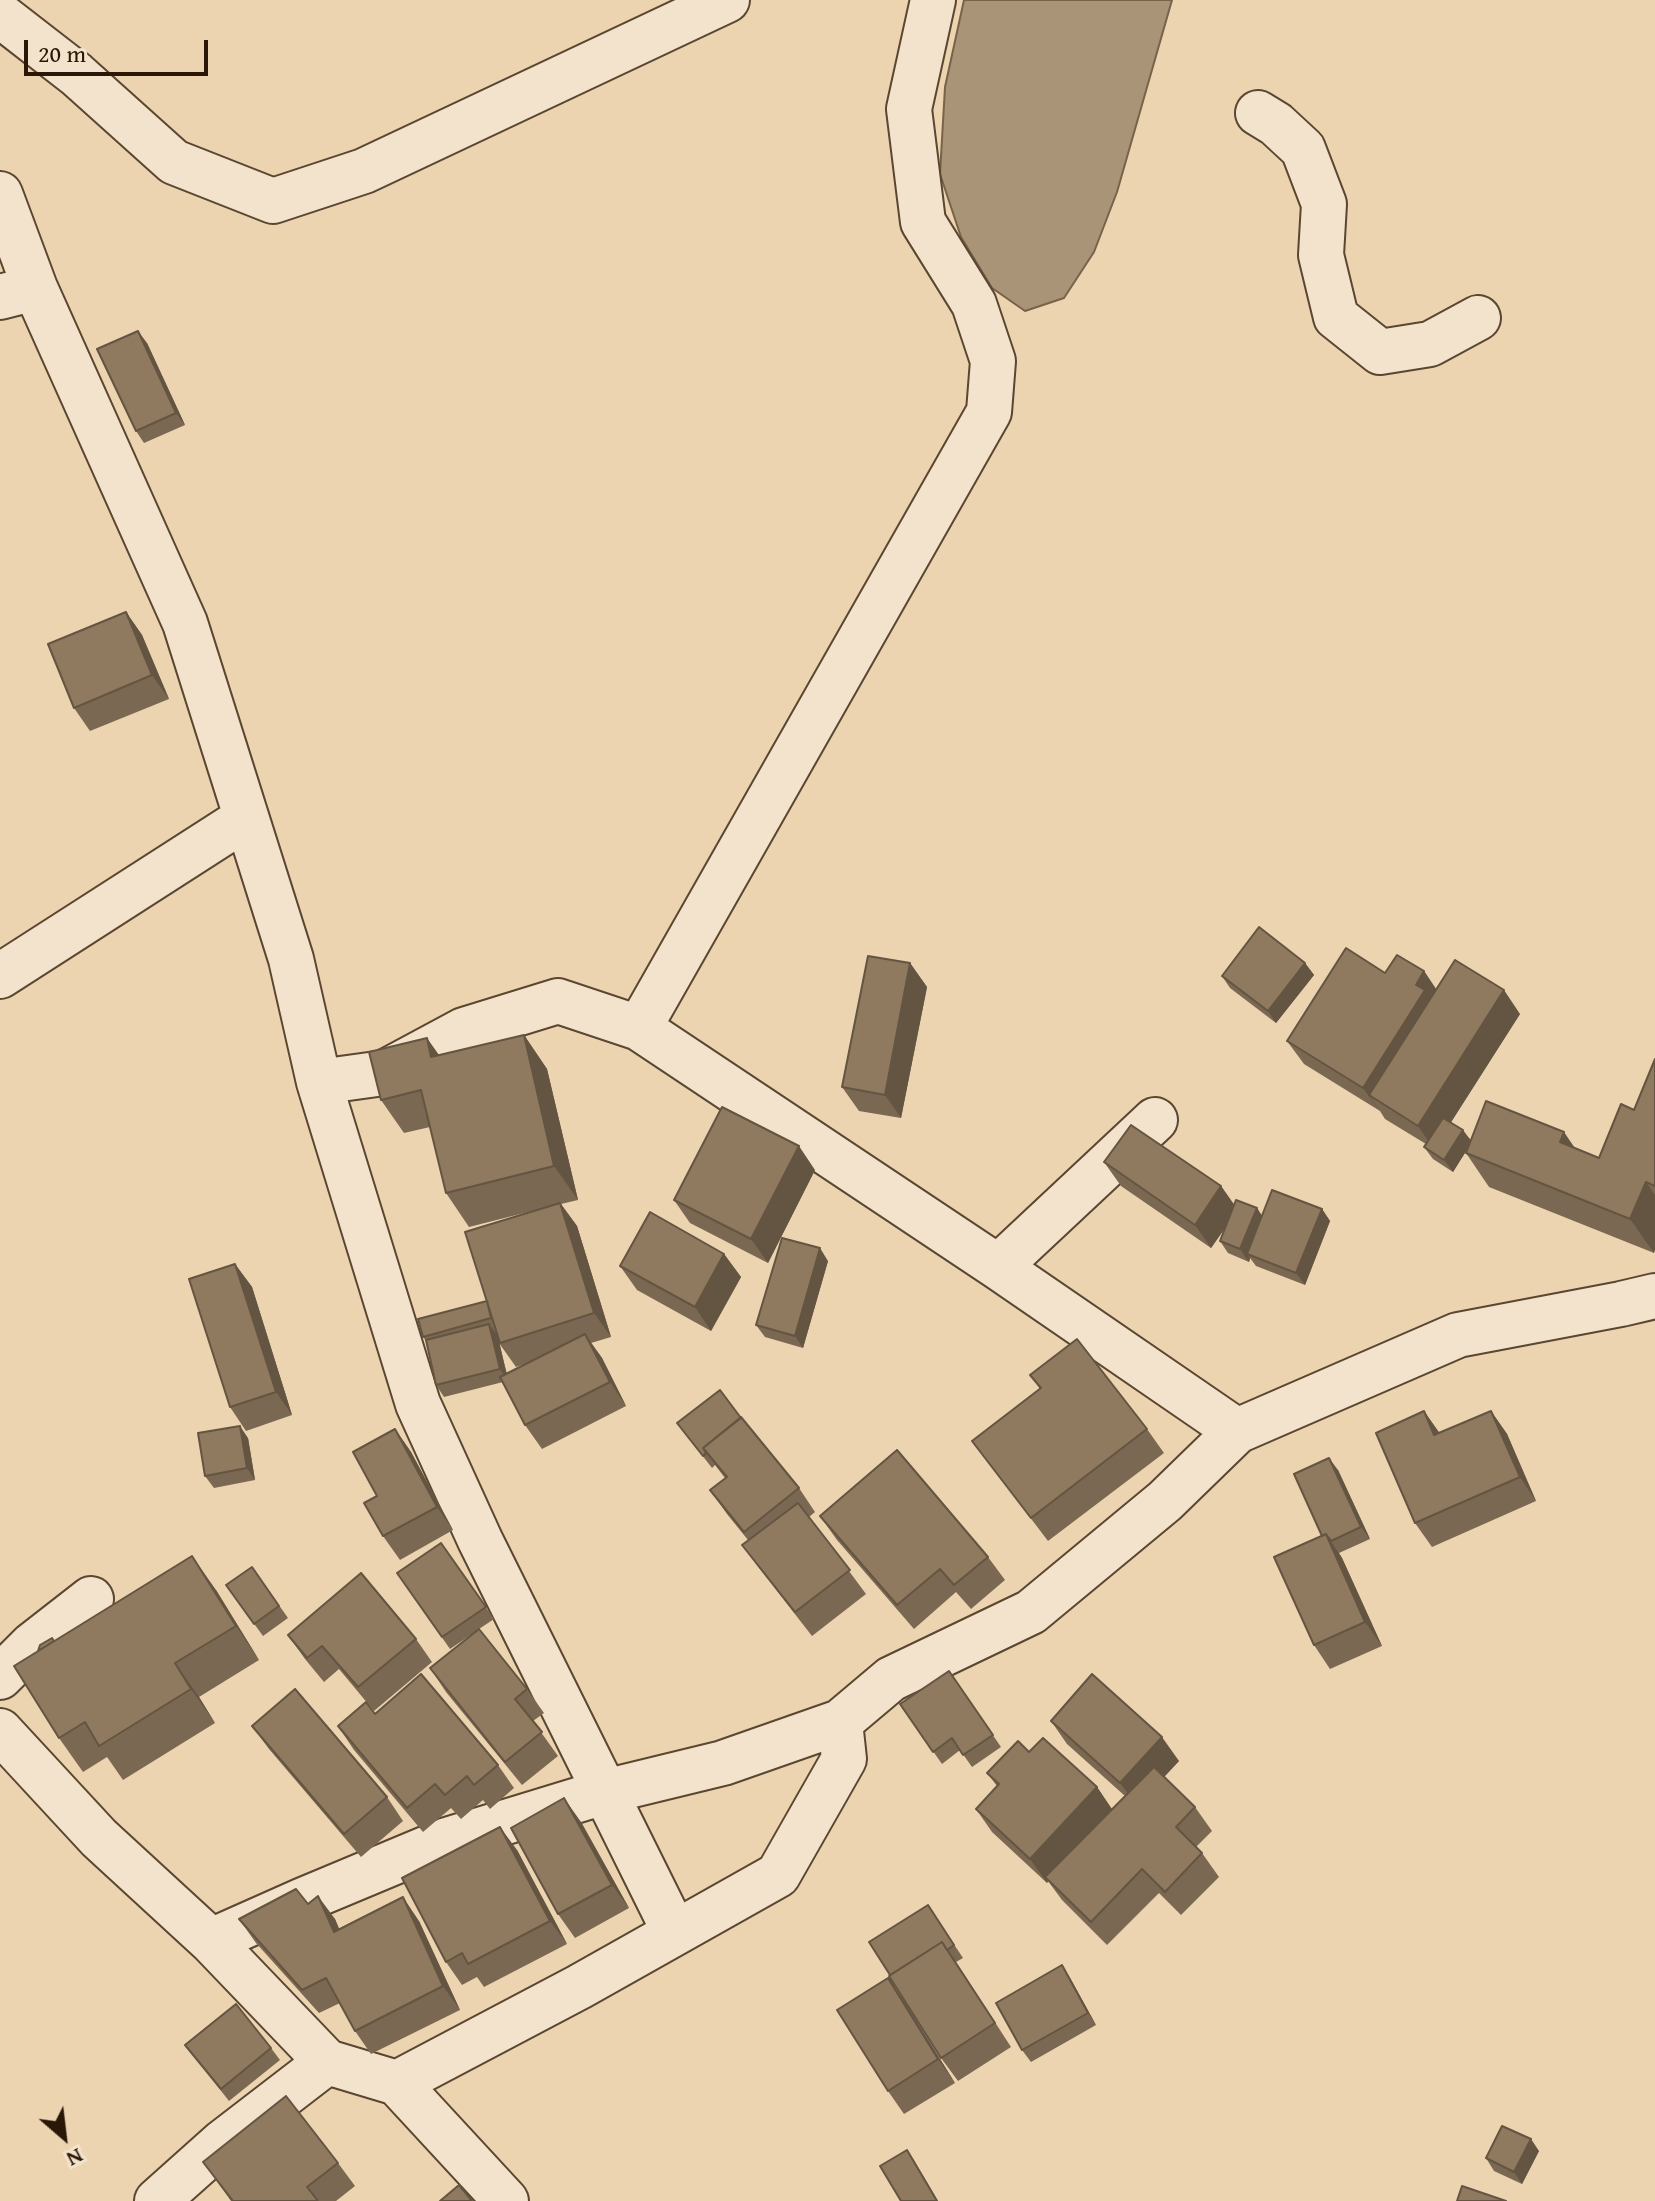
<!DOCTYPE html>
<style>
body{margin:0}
#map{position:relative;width:1655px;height:2201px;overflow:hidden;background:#ecd4b0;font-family:"Gentium Book Plus",serif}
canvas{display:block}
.north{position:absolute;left:24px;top:2097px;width:80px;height:80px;-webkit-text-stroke:6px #f3e3cc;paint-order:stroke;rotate:152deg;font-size:22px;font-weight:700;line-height:32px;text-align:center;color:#2a1707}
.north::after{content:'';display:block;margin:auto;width:28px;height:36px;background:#2a1707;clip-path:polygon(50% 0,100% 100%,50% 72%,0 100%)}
.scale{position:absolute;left:24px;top:40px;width:184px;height:36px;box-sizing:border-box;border:4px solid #2a1707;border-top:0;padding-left:10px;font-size:24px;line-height:28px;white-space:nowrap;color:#2a1707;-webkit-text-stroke:6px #f3e3cc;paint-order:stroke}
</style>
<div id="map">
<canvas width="1655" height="2201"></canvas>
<div class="north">N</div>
<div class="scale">20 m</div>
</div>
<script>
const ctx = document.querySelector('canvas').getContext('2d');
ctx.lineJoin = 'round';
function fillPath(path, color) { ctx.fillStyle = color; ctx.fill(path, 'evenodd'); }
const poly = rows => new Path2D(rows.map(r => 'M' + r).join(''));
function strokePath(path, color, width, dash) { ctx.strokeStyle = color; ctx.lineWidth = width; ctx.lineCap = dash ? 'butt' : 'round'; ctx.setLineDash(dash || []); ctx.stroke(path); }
const water = poly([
 [964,0,1172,0,1117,192,1094,252,1064,298,1025,311,992,288,961,237,940,174,945,87,964,0]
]);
fillPath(water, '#aa9477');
strokePath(water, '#77624a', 2);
const minor = poly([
 [0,15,76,74,174,162,273,201,364,171,727,0],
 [1258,113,1276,124,1303,149,1324,204,1321,255,1336,317,1380,352,1430,344,1478,318],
 [0,194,35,288],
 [0,297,35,288,185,623,291,959,319,1082,418,1404,480,1540,675,1933],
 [0,976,246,818],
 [639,1028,989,412,993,361,974,304,923,222,909,109,933,0],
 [319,1082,384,1073,464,1030,558,1001,639,1028,998,1267,1237,1431],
 [998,1267,1155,1120],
 [0,1677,32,1645,91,1599],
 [0,1731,99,1838,211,1941,327,2062,397,2083,506,2201],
 [211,1941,301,1901,447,1840,604,1792,723,1763,840,1722,891,1679,1031,1612,1165,1501,1237,1431,1458,1335,1621,1304,1655,1296],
 [397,2083,579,1987,778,1875,844,1759,840,1722],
 [157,2201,223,2142,327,2062]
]);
strokePath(minor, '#5a4631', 48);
strokePath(minor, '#f3e3cc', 44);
fillPath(poly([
 [147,343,185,425,144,443,136,431],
 [126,612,142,635,169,699,90,731,74,708],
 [910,963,927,987,901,1118,859,1111,842,1087],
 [1305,963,1314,975,1276,1023,1230,988,1222,976],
 [1424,971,1436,989,1520,1014,1451,1122,1471,1140,1576,1149,1599,1158,1634,1110,1655,1059,1655,1249,1654,1253,1489,1187,1466,1153,1467,1149,1453,1172,1433,1159,1424,1147,1426,1144,1385,1119,1380,1111,1304,1064,1287,1041],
 [524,1035,547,1069,578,1200,561,1204,577,1226,611,1337,591,1343,602,1358,626,1406,542,1449,525,1425,503,1382,444,1397,436,1385,426,1341,423,1337,487,1301,532,1211,469,1227,446,1193,430,1127,404,1133,381,1100,439,1055],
 [499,1343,516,1367,530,1362,507,1374],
 [1104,1162,1221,1186,1234,1205,1257,1208,1262,1216,1322,1209,1330,1221,1305,1285,1256,1266,1250,1258,1249,1262,1228,1253,1220,1241,1224,1229,1211,1248,1121,1186],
 [815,1170,768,1263,690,1223,674,1200],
 [724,1254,741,1277,711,1331,637,1290,620,1266],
 [828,1261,803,1348,765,1337,756,1325],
 [235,1264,252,1287,292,1415,246,1431,230,1407],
 [1030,1375,1147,1429,1164,1453,1048,1541,972,1441,1040,1389],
 [1424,1411,1439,1433,1491,1411,1507,1434,1536,1501,1432,1547,1415,1523],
 [741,1418,799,1488,815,1512,809,1517,866,1594,812,1636,759,1568,742,1545,748,1540,727,1514,710,1490,725,1478,715,1465,712,1468,677,1423],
 [395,1429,411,1452,453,1530,400,1560,383,1536,377,1496],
 [248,1438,255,1480,214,1488,205,1476],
 [1338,1470,1370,1539,1339,1553,1342,1558,1382,1646,1330,1669,1314,1645,1322,1536],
 [820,1516,988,1557,1005,1580,971,1609,956,1592,914,1629,837,1540],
 [441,1543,494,1619,479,1629,527,1689,544,1713,533,1721,558,1756,522,1785,446,1692,430,1668,478,1630,450,1649,397,1573],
 [252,1567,288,1618,263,1636,226,1585],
 [216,1590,259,1660,199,1697,215,1723,123,1780,107,1757,83,1772,59,1738,54,1641],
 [288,1635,416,1639,432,1662,374,1711,339,1669,324,1682,305,1659],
 [949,1671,1001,1747,972,1767,960,1750,942,1764,900,1704],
 [375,1714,498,1765,514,1788,490,1809,483,1800,461,1819,451,1808,423,1832,354,1750,338,1726],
 [1051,1721,1179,1761,1164,1777,1195,1807,1212,1831,1196,1847,1202,1853,1219,1877,1181,1915,1159,1893,1107,1945,1062,1900,1048,1881,1047,1883,992,1832,976,1809,997,1786,987,1773,1029,1752,1097,1787,1112,1809,1125,1796,1067,1744],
 [252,1726,387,1797,403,1821,361,1857,269,1749],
 [581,1822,629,1908,575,1938,558,1914],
 [517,1850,567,1944,484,1987,477,1977,462,1985,446,1962],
 [308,1904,335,1919,339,1930,419,1921,460,2010,371,2054,355,2031,340,2003,319,2013,256,1943,239,1919],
 [928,1905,963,1958,956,1962,1011,2047,958,2081,941,2058,890,1975],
 [888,1978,904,2001,955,2083,904,2114,888,2091],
 [1070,1978,1096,2025,1031,2062,1022,2050],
 [185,2045,271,2048,280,2060,229,2101],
 [1539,2151,1522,2184,1494,2171,1486,2158],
 [203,2162,338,2163,355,2186,336,2201,231,2201]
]), '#7b6852');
fillPath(poly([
 [138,331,147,343,185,425,176,413],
 [126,612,142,635,169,699,152,675],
 [910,963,927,987,901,1118,885,1095],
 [1305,963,1314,975,1276,1023,1268,1011],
 [1424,971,1440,995,1369,1095,1380,1111,1363,1088],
 [1504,990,1520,1014,1434,1149,1418,1126],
 [524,1035,547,1069,578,1200,554,1166],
 [427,1038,451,1072,431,1057],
 [1463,1130,1472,1142,1453,1172,1444,1160],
 [1564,1132,1587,1166,1560,1142],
 [799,1146,815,1170,768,1263,751,1239],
 [1646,1182,1655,1195,1655,1249,1654,1253,1630,1219],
 [1221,1186,1238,1210,1211,1248,1195,1225],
 [560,1203,577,1226,611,1337,594,1313],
 [1257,1208,1265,1221,1247,1254,1250,1258,1249,1262,1240,1249],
 [1322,1209,1330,1221,1305,1285,1296,1273],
 [820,1248,828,1261,803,1348,795,1336],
 [724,1254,741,1277,711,1331,695,1307],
 [235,1264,252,1287,292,1415,276,1392],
 [489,1324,498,1336,508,1381,500,1369],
 [585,1334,602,1358,626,1406,610,1382],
 [1424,1411,1441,1435,1434,1435],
 [1491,1411,1507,1434,1536,1501,1520,1477],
 [240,1426,248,1438,255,1480,247,1468],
 [395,1429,411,1452,453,1530,437,1507],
 [1329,1458,1338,1470,1370,1539,1361,1527],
 [1326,1534,1342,1558,1382,1646,1365,1622],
 [192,1556,216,1590,259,1660,236,1626],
 [175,1663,199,1697,215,1723,191,1689],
 [1162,1737,1179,1761,1137,1806,1120,1783],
 [1097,1787,1113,1811,1045,1877,1048,1881,1047,1883,1030,1859],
 [564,1798,581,1822,629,1908,612,1885],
 [500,1827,517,1850,567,1944,550,1921],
 [318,1896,335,1919,351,1956,334,1932],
 [403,1897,419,1921,460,2010,443,1986],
 [1062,1965,1070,1978,1096,2025,1088,2013],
 [888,1978,904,2001,955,2083,938,2059],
 [1531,2139,1539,2151,1522,2184,1514,2172],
 [907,2150,915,2162,938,2201,937,2201]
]), '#645542');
const building = poly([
 [138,331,176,413,136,431,97,349,138,331],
 [126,612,152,675,74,708,48,644,126,612],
 [1259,927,1305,963,1268,1011,1222,976,1259,927],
 [1346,948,1385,973,1397,955,1424,971,1416,985,1425,990,1363,1088,1287,1041,1346,948],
 [868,956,910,963,885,1095,842,1087,868,956],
 [1455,960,1504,990,1418,1126,1369,1095,1455,960],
 [524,1035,554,1166,446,1193,421,1090,381,1100,369,1052,427,1038,431,1057,524,1035],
 [1655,1059,1655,1186,1646,1182,1630,1219,1466,1153,1486,1101,1564,1132,1560,1142,1599,1158,1621,1104,1634,1110,1655,1059],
 [722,1107,799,1146,751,1239,674,1200,722,1107],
 [1443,1118,1463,1130,1444,1160,1424,1147,1443,1118],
 [1131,1125,1221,1186,1195,1225,1104,1162,1131,1125],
 [1272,1190,1322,1209,1296,1273,1247,1254,1272,1190],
 [1236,1200,1257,1208,1240,1249,1220,1241,1236,1200],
 [560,1203,594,1313,500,1343,465,1232,560,1203],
 [650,1212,724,1254,695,1307,620,1266,650,1212],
 [782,1238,820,1248,795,1336,756,1325,782,1238],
 [235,1264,276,1392,230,1407,189,1279,235,1264],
 [487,1301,491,1318,423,1337,418,1319,487,1301],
 [489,1324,500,1369,436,1385,426,1340,489,1324],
 [585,1334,610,1382,525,1425,500,1377,585,1334],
 [1077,1339,1147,1429,1031,1518,972,1441,1041,1388,1030,1375,1077,1339],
 [720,1390,741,1418,703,1448,706,1453,703,1456,677,1423,720,1390],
 [1424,1411,1434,1435,1491,1411,1520,1477,1415,1523,1376,1433,1424,1411],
 [741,1417,799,1488,744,1532,710,1490,727,1477,703,1448,741,1417],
 [240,1426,247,1468,205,1476,198,1433,240,1426],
 [395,1429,437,1507,383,1536,364,1503,377,1496,353,1452,395,1429],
 [897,1450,988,1557,954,1585,940,1569,897,1605,820,1516,897,1450],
 [1329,1458,1361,1527,1331,1541,1326,1534,1322,1536,1294,1474,1329,1458],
 [798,1503,850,1570,795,1612,742,1545,798,1503],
 [1326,1534,1365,1622,1314,1645,1274,1557,1326,1534],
 [441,1543,486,1607,442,1637,397,1573,441,1543],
 [192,1556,236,1626,175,1663,191,1689,99,1746,85,1722,59,1738,14,1666,192,1556],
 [252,1567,279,1606,254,1624,226,1585,252,1567],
 [361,1573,416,1639,358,1687,322,1646,307,1658,288,1635,361,1573],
 [479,1629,527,1689,515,1699,542,1732,505,1762,430,1668,479,1629],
 [52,1638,54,1641,38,1651,40,1645,52,1638],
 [949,1671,993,1735,963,1755,952,1738,933,1752,900,1704,949,1671],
 [421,1674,498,1765,474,1785,467,1776,445,1795,435,1784,407,1808,338,1726,366,1702,375,1714,421,1674],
 [1092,1674,1162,1737,1120,1783,1051,1721,1092,1674],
 [295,1689,387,1797,344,1834,252,1726,295,1689],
 [1043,1738,1097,1787,1030,1859,976,1809,999,1784,987,1773,1018,1741,1029,1752,1043,1738],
 [1154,1767,1195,1807,1176,1827,1202,1853,1165,1892,1142,1869,1091,1922,1045,1877,1154,1767],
 [564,1798,612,1885,558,1914,511,1828,564,1798],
 [500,1827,550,1921,468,1964,462,1953,446,1962,402,1878,500,1827],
 [296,1889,308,1904,318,1896,334,1932,403,1897,443,1986,355,2031,326,1978,302,1990,239,1919,296,1889],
 [928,1905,954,1945,947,1950,942,1942,890,1975,869,1942,928,1905],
 [942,1942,995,2023,941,2058,889,1976,942,1942],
 [1062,1965,1088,2013,1022,2050,996,2003,1062,1965],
 [888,1978,938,2059,888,2091,837,2010,888,1978],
 [236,2004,271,2048,221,2089,185,2045,236,2004],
 [286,2096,338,2163,307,2187,318,2201,233,2201,203,2162,286,2096],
 [1502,2126,1531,2139,1514,2172,1486,2158,1502,2126],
 [907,2150,937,2201,901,2201,880,2166,907,2150],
 [459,2185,472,2201,440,2201,459,2185],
 [1462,2186,1506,2201,1457,2201,1462,2186]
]);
fillPath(building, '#8f795f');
strokePath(building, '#645542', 2);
</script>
